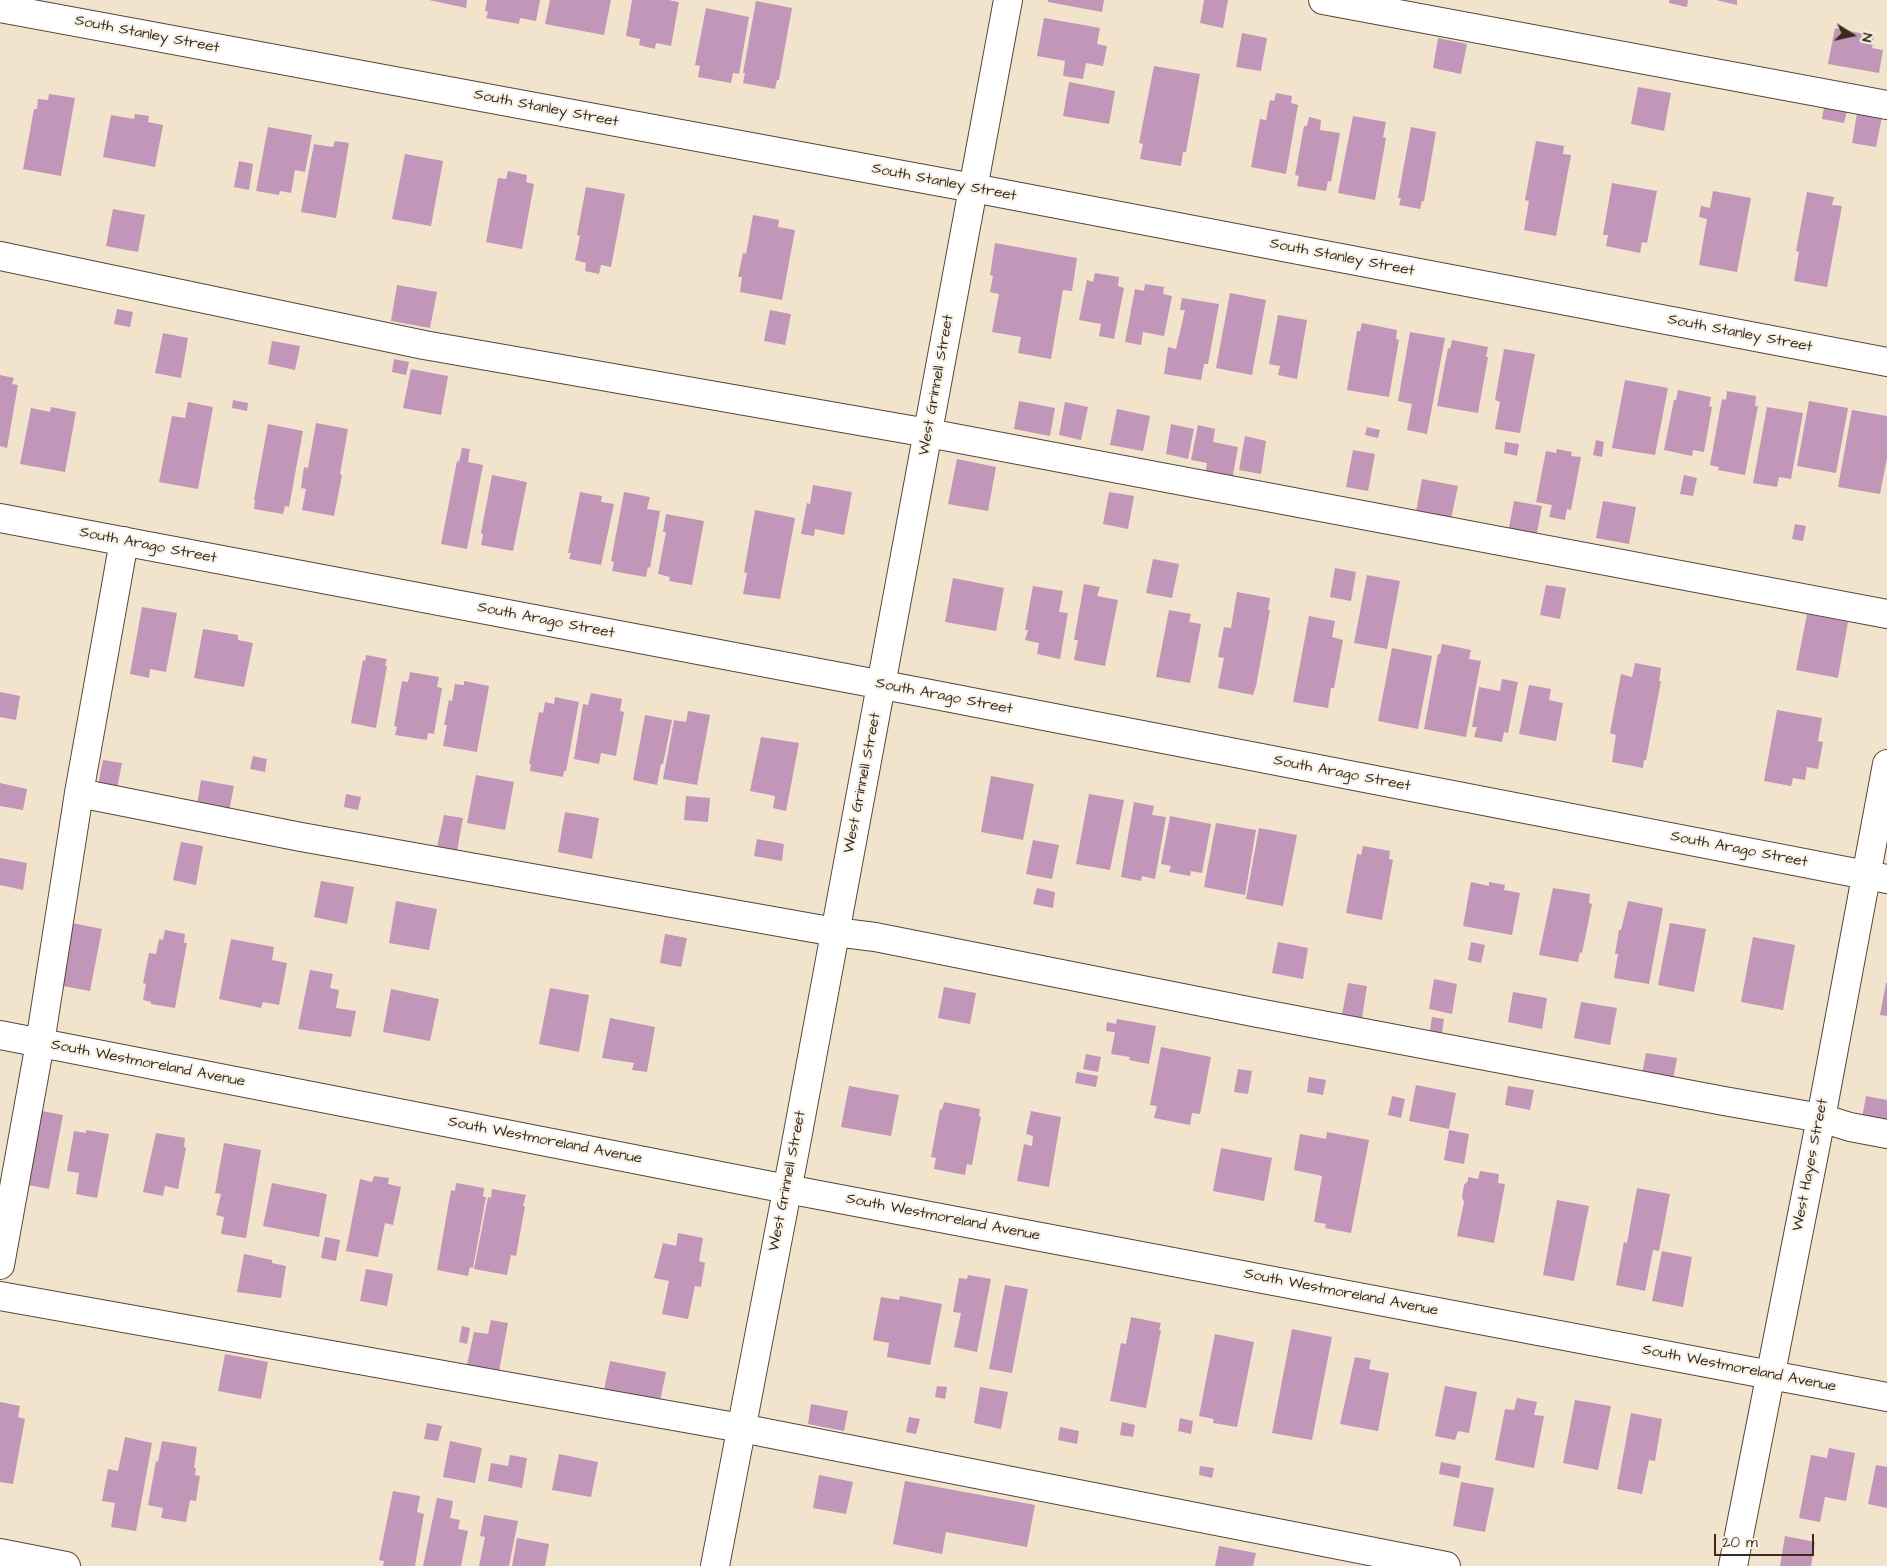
<!DOCTYPE html>
<style>
body{margin:0}
#map{position:relative;width:1887px;height:1566px;overflow:hidden;background:#f2e4cc;font-family:"Architects Daughter",sans-serif}
canvas{display:block}
.north{position:absolute;left:1827px;top:10px;width:50px;height:50px;-webkit-text-stroke:4px #f7f3e8;paint-order:stroke;rotate:100deg;font-size:14px;font-weight:700;line-height:20px;text-align:center;color:#3b2a1e}
.north::after{content:'';display:block;margin:auto;width:18px;height:22px;background:#3b2a1e;clip-path:polygon(50% 0,100% 100%,50% 72%,0 100%)}
.scale{position:absolute;left:1714px;top:1534px;width:100px;height:22px;box-sizing:border-box;border:2px solid #3b2a1e;border-top:0;padding-left:6px;font-size:15px;line-height:18px;white-space:nowrap;color:#3b2a1e;-webkit-text-stroke:4px #f7f3e8;paint-order:stroke}
</style>
<div id="map">
<canvas width="1887" height="1566"></canvas>
<div class="north">N</div>
<div class="scale">20 m</div>
</div>
<script>
const ctx = document.querySelector('canvas').getContext('2d');
ctx.lineJoin = 'round';
function fillPath(path, color) { ctx.fillStyle = color; ctx.fill(path, 'evenodd'); }
const poly = rows => new Path2D(rows.map(r => 'M' + r).join(''));
function strokePath(path, color, width, dash) { ctx.strokeStyle = color; ctx.lineWidth = width; ctx.lineCap = dash ? 'butt' : 'round'; ctx.setLineDash(dash || []); ctx.stroke(path); }
function drawText(font, color, halo, rows, align = 'center') {
  ctx.font = font + ' "Architects Daughter",sans-serif'; ctx.lineWidth = 4.5; ctx.setLineDash([]); ctx.textBaseline = 'middle'; ctx.strokeStyle = halo; ctx.fillStyle = color; for (const [text, x, y, turn = 0] of rows) {
    ctx.save(); ctx.translate(x, y); ctx.rotate((+turn || 0) * Math.PI / 180); ctx.textAlign = isNaN(turn) ? turn : align; if (halo) ctx.strokeText(text, 0, 0); ctx.fillText(text, 0, 0); ctx.restore();
  }
}
fillPath(poly([
 [429,0,467,0,466,8],
 [487,0,540,0,536,21,520,18,519,24,486,18,488,12,485,11],
 [550,0,611,0,604,35,545,24],
 [632,0,668,0,679,2,671,46,656,43,655,49,639,45,640,39,626,36],
 [1048,0,1104,0,1102,12,1048,2],
 [1204,0,1228,0,1223,28,1200,23],
 [1669,0,1688,0,1687,7,1669,3],
 [1716,0,1737,0,1737,5],
 [756,1,792,8,779,80,777,80,775,89,743,83,745,73,743,73],
 [706,8,749,17,739,74,733,73,731,83,698,77,700,66,695,65],
 [1044,18,1100,28,1097,44,1107,46,1103,66,1086,63,1083,79,1063,76,1065,61,1037,56],
 [1835,28,1874,36,1872,48,1883,50,1879,73,1828,64],
 [1242,33,1267,38,1261,71,1236,67],
 [1438,38,1467,44,1461,74,1433,68],
 [1154,66,1200,74,1186,152,1183,152,1181,166,1140,159,1143,144,1139,143],
 [1069,82,1115,91,1109,124,1063,116],
 [1638,87,1671,93,1664,131,1631,124],
 [1276,93,1292,96,1291,103,1298,105,1286,174,1251,167,1260,119,1266,120,1270,100,1274,101],
 [49,94,75,98,61,176,23,169,34,109,37,109,38,99,48,100],
 [1824,107,1847,111,1844,123,1822,119],
 [1857,113,1882,117,1876,147,1852,143],
 [135,114,149,116,148,122,163,125,155,167,103,157,111,115,134,119],
 [1353,116,1386,122,1383,137,1386,138,1375,200,1338,193],
 [1309,117,1321,120,1320,130,1340,133,1331,182,1328,181,1326,191,1297,186,1299,176,1295,175,1304,126,1307,126],
 [268,127,312,135,305,172,295,170,291,193,280,191,279,195,256,191],
 [1411,127,1436,132,1424,201,1422,201,1420,209,1399,205,1401,198,1398,198],
 [335,141,349,143,336,218,301,212,314,144,333,147],
 [1536,141,1564,146,1563,154,1571,155,1556,236,1524,230,1529,201,1525,200],
 [405,154,443,161,431,226,392,219],
 [239,161,253,164,249,190,234,187],
 [508,171,527,175,526,182,534,184,522,249,486,242,498,178,506,179],
 [1612,183,1657,191,1647,243,1642,242,1640,253,1606,246,1608,235,1603,235],
 [586,187,625,194,611,267,601,265,599,274,585,271,586,263,575,260,580,236,577,235],
 [1713,191,1751,198,1737,272,1699,265,1707,219,1699,217,1701,206,1710,208],
 [1807,192,1834,197,1832,205,1842,206,1827,287,1794,281,1799,252,1796,251],
 [113,209,145,215,138,252,106,246],
 [753,215,779,220,778,227,795,230,782,300,740,292,742,277,738,277,743,253,746,254],
 [995,243,1077,258,1072,291,1063,290,1051,359,1018,353,1021,337,992,332,999,294,990,292,993,276,990,275],
 [1095,273,1119,277,1118,286,1124,288,1114,339,1099,336,1101,324,1079,320,1087,280,1093,282],
 [1145,284,1164,287,1163,294,1172,296,1164,336,1143,332,1141,345,1125,342,1135,289,1144,291],
 [397,285,437,292,430,328,391,321],
 [1230,293,1266,300,1252,375,1216,368],
 [1182,298,1219,304,1208,364,1204,364,1201,380,1164,374,1168,347,1176,349,1185,310,1180,310],
 [117,309,133,312,130,327,114,324],
 [770,310,791,314,785,345,764,341],
 [1278,315,1307,320,1297,379,1278,375,1280,366,1269,364],
 [1362,323,1397,330,1396,339,1399,340,1389,397,1347,390,1357,331,1360,331],
 [1410,332,1445,338,1427,434,1407,430,1412,404,1398,401],
 [163,333,188,338,181,378,155,373],
 [1452,340,1488,347,1486,357,1488,357,1478,413,1437,406,1448,348,1450,349],
 [272,341,300,346,295,370,268,364],
 [1504,349,1535,354,1520,433,1495,429,1500,402,1495,400],
 [394,359,409,362,406,375,392,372],
 [411,369,448,376,441,415,403,408],
 [0,375,14,378,12,384,18,385,7,448,0,446],
 [1625,380,1668,388,1655,455,1612,448],
 [1678,390,1711,397,1709,406,1712,407,1704,452,1693,450,1692,456,1664,450,1674,400,1676,400],
 [1727,391,1756,396,1755,406,1758,406,1745,475,1718,470,1719,467,1710,465,1722,399,1726,400],
 [233,400,248,403,247,411,232,408],
 [1019,401,1055,408,1050,436,1014,429],
 [1809,401,1848,408,1836,473,1797,466],
 [188,402,213,407,198,489,159,482,172,416,185,418],
 [1065,402,1088,407,1081,440,1059,435],
 [51,407,76,412,65,472,20,464,31,408,50,412],
 [1767,407,1803,413,1791,479,1779,477,1777,487,1753,483],
 [1117,409,1150,416,1143,451,1110,445],
 [1852,410,1887,416,1887,458,1880,494,1838,487],
 [316,423,348,429,340,474,342,475,334,516,302,510,306,489,301,488,304,467,308,468],
 [268,424,303,431,289,507,285,506,283,514,254,509,255,500,254,500],
 [1171,424,1194,429,1188,459,1166,454],
 [1198,425,1215,429,1213,442,1238,447,1232,480,1205,475,1207,463,1191,460],
 [1367,427,1380,430,1378,438,1365,435],
 [1245,436,1266,441,1261,474,1239,470],
 [1596,440,1604,442,1602,457,1593,455],
 [1505,442,1519,444,1517,456,1504,453],
 [462,448,470,449,468,462,483,465,467,549,441,544,457,461,459,462],
 [1557,449,1572,452,1571,456,1581,457,1571,510,1567,509,1565,520,1549,517,1552,505,1536,502,1546,451,1556,453],
 [1353,450,1375,454,1368,491,1346,487],
 [957,459,996,467,988,511,948,504],
 [492,475,527,482,513,551,481,545,483,534,481,533],
 [1684,475,1697,478,1693,496,1680,494],
 [1422,479,1458,486,1451,519,1416,512],
 [813,485,852,492,844,535,815,529,814,536,801,534,807,503,810,504],
 [580,492,602,496,601,502,614,504,601,565,569,559,571,553,568,553],
 [624,492,650,497,647,509,660,511,650,568,648,567,646,577,612,571,614,562,611,561],
 [1109,492,1134,496,1128,529,1103,524],
 [1514,501,1542,506,1536,538,1508,533],
 [1603,501,1636,507,1629,544,1596,538],
 [755,510,795,518,780,599,743,594,747,573,744,572],
 [666,514,704,521,692,585,669,581,670,577,658,574,666,532,663,532],
 [1795,524,1806,526,1803,541,1792,539],
 [1153,559,1179,564,1172,598,1146,593],
 [1335,568,1356,572,1351,601,1330,597],
 [1367,575,1400,581,1387,649,1354,643],
 [953,578,1004,588,996,631,945,622],
 [1084,584,1100,587,1097,596,1118,600,1105,666,1074,660,1078,640,1074,640],
 [1546,585,1566,588,1560,619,1540,615],
 [1033,586,1063,591,1059,612,1068,613,1060,659,1037,654,1039,643,1025,640,1028,630,1025,630],
 [1237,592,1270,598,1268,610,1270,610,1256,686,1253,695,1218,688,1224,658,1218,657,1224,627,1231,628],
 [142,607,177,613,166,672,150,669,149,678,130,674],
 [1169,610,1191,614,1189,622,1201,624,1190,683,1156,677],
 [1807,614,1848,622,1838,678,1796,670],
 [1309,616,1335,621,1332,637,1343,640,1334,688,1331,688,1328,708,1293,702],
 [203,629,238,635,238,640,253,643,244,687,194,678],
 [1442,644,1471,650,1469,659,1481,661,1466,737,1424,729,1438,654,1440,654],
 [1392,648,1432,656,1418,729,1378,721],
 [366,655,387,659,385,666,387,666,376,728,351,723,363,660,365,661],
 [1635,663,1661,668,1659,681,1661,681,1646,760,1644,760,1643,768,1612,762,1616,735,1610,733,1621,674,1632,677],
 [410,672,439,677,437,687,442,688,434,734,428,733,427,740,395,735,397,727,394,726,402,681,408,682],
 [1502,679,1518,682,1508,733,1504,732,1502,742,1474,737,1477,727,1472,727,1479,687,1500,691],
 [464,681,489,686,477,752,443,746,447,725,444,725,449,700,452,701,455,684,464,685],
 [1529,685,1551,689,1549,700,1563,703,1556,741,1519,734],
 [0,692,20,696,16,720,0,717],
 [591,693,622,699,620,711,624,712,616,756,601,753,599,764,574,759,583,704,588,705],
 [555,697,579,702,566,771,564,771,563,777,530,771,531,764,529,764,539,712,543,713,545,702,554,704],
 [1777,710,1822,718,1818,741,1823,742,1818,769,1807,767,1805,780,1793,778,1791,786,1764,781],
 [688,711,710,715,697,785,663,779,674,720,686,722],
 [645,715,672,720,663,764,661,764,657,785,633,780],
 [761,737,799,743,786,811,773,808,775,796,750,791],
 [253,756,267,759,265,772,250,769],
 [103,760,122,763,116,794,97,790],
 [476,775,514,782,505,830,467,823],
 [991,776,1034,784,1023,840,981,832],
 [201,780,234,786,229,811,197,805],
 [0,783,27,789,23,810,0,806],
 [346,794,361,797,358,810,344,807],
 [1089,794,1124,800,1110,870,1076,864],
 [686,796,710,798,708,822,684,820],
 [1134,802,1154,806,1152,815,1166,817,1155,879,1142,876,1141,881,1121,877],
 [565,812,599,818,592,859,558,852],
 [444,815,463,818,457,851,437,847],
 [1170,816,1211,824,1202,873,1191,871,1190,876,1169,872,1171,866,1161,864],
 [1216,823,1256,830,1245,895,1204,887],
 [1259,828,1297,835,1283,906,1246,899],
 [757,839,784,844,782,861,754,856],
 [1033,840,1059,845,1052,879,1026,874],
 [181,842,203,846,196,885,173,880],
 [1363,846,1390,851,1389,859,1393,860,1382,920,1346,913,1357,854,1361,855],
 [0,858,27,863,23,890,0,885],
 [321,881,354,887,347,924,314,917],
 [1471,882,1489,886,1489,882,1505,885,1504,890,1520,893,1512,935,1463,926],
 [1037,888,1055,892,1053,908,1033,904],
 [1553,888,1590,894,1589,903,1592,904,1582,953,1580,952,1578,962,1539,955],
 [396,901,437,909,429,950,389,943],
 [1628,901,1663,908,1649,984,1614,978,1618,954,1615,954,1619,930,1621,930],
 [67,922,102,929,90,991,58,985],
 [1670,923,1706,929,1694,992,1658,985],
 [165,930,185,934,184,943,187,943,175,1008,151,1004,151,1002,143,1000,146,984,143,983,149,953,156,954,159,939,163,940],
 [665,934,687,938,681,967,660,963],
 [1753,937,1795,945,1783,1010,1741,1002],
 [231,939,274,947,272,960,287,963,279,1005,263,1002,261,1008,219,999],
 [1278,942,1308,948,1303,979,1272,973],
 [1471,942,1485,945,1481,963,1468,960],
 [310,970,333,974,330,988,339,990,336,1008,356,1011,351,1037,298,1029],
 [1434,979,1457,984,1452,1014,1429,1009],
 [1348,983,1367,986,1362,1018,1342,1014],
 [1886,983,1887,983,1887,1016,1880,1015],
 [944,987,976,993,970,1024,938,1018],
 [550,988,589,995,579,1052,539,1044],
 [391,989,439,999,430,1041,383,1032],
 [1513,992,1547,998,1542,1029,1508,1022],
 [1581,1002,1617,1008,1610,1045,1574,1038],
 [1432,1017,1444,1019,1442,1033,1430,1031],
 [610,1018,655,1027,647,1072,632,1070,634,1063,602,1058],
 [1117,1019,1156,1026,1149,1064,1129,1060,1130,1057,1111,1054,1115,1032,1106,1031,1107,1022,1116,1024],
 [1161,1047,1211,1057,1200,1114,1192,1113,1190,1125,1154,1118,1157,1106,1150,1105],
 [1646,1053,1677,1058,1671,1090,1640,1084],
 [1086,1054,1101,1057,1098,1072,1083,1069],
 [1238,1069,1252,1071,1248,1094,1234,1092],
 [1077,1072,1098,1076,1096,1087,1075,1083],
 [1309,1077,1326,1080,1323,1095,1307,1092],
 [1416,1085,1456,1093,1449,1129,1409,1121],
 [849,1086,899,1095,891,1136,841,1127],
 [1508,1086,1534,1090,1530,1110,1505,1105],
 [1392,1096,1405,1099,1401,1118,1388,1115],
 [1866,1096,1887,1100,1887,1123,1862,1118],
 [944,1102,980,1109,979,1116,981,1117,972,1165,967,1164,965,1175,934,1169,936,1158,931,1157,940,1109,942,1110],
 [37,1110,63,1115,49,1189,23,1184],
 [1031,1111,1061,1117,1049,1187,1017,1181,1024,1144,1032,1146,1033,1136,1026,1134],
 [86,1130,109,1134,97,1198,76,1194,79,1173,67,1171,74,1131,86,1133],
 [1449,1130,1469,1134,1464,1164,1444,1160],
 [1327,1132,1369,1140,1351,1233,1325,1228,1326,1224,1314,1222,1322,1176,1294,1170,1300,1134,1326,1139],
 [156,1133,185,1138,184,1147,186,1148,178,1189,165,1186,163,1196,143,1192],
 [224,1143,261,1150,246,1238,221,1234,224,1217,216,1215,221,1194,215,1193],
 [1221,1148,1272,1158,1264,1201,1213,1191],
 [1480,1171,1499,1174,1498,1183,1505,1184,1494,1243,1457,1236,1464,1202,1462,1197,1464,1185,1468,1181,1468,1177,1478,1179],
 [374,1176,389,1178,388,1184,401,1187,393,1225,385,1223,378,1257,346,1251,360,1179,372,1182],
 [272,1183,327,1194,319,1237,263,1226],
 [456,1183,484,1188,483,1197,486,1197,473,1268,470,1267,468,1276,437,1270,451,1190,455,1191],
 [1637,1188,1670,1194,1659,1251,1653,1250,1645,1291,1616,1285,1624,1242,1627,1243],
 [492,1189,526,1195,523,1206,525,1206,516,1256,511,1255,507,1275,474,1269,488,1197,491,1198],
 [1557,1200,1589,1206,1574,1281,1543,1275],
 [678,1233,703,1238,699,1261,705,1263,701,1287,695,1286,688,1319,662,1314,669,1281,654,1278,663,1243,676,1246],
 [325,1237,340,1240,336,1261,321,1258],
 [1662,1251,1692,1257,1683,1307,1652,1301],
 [244,1254,272,1260,272,1263,286,1266,281,1298,237,1292],
 [366,1269,393,1274,387,1306,360,1301],
 [968,1275,991,1279,977,1352,954,1347,961,1313,953,1312,959,1278,967,1279],
 [1005,1285,1028,1289,1012,1373,989,1369],
 [900,1296,942,1304,930,1365,887,1357,889,1343,873,1340,881,1297,899,1300],
 [1131,1317,1161,1323,1159,1330,1161,1330,1146,1408,1110,1401,1121,1343,1126,1344],
 [491,1320,508,1323,499,1371,467,1365,474,1332,488,1334],
 [462,1326,470,1328,467,1344,459,1342],
 [1292,1329,1332,1337,1312,1440,1272,1433],
 [1215,1334,1254,1342,1237,1427,1213,1423,1214,1419,1199,1416],
 [225,1354,268,1362,261,1399,218,1391],
 [1355,1357,1371,1360,1369,1369,1389,1373,1378,1431,1340,1424],
 [610,1361,666,1372,659,1406,603,1395],
 [937,1386,947,1387,945,1399,935,1397],
 [1445,1386,1477,1392,1469,1433,1458,1431,1455,1440,1435,1436],
 [980,1387,1008,1392,1001,1429,974,1423],
 [1517,1398,1537,1402,1534,1415,1544,1416,1534,1468,1495,1460,1505,1409,1514,1410],
 [1575,1400,1611,1406,1598,1470,1563,1463],
 [0,1402,20,1406,18,1417,25,1419,13,1484,0,1482],
 [811,1404,848,1411,844,1431,808,1424],
 [1631,1413,1662,1419,1655,1461,1649,1460,1642,1494,1617,1489],
 [909,1417,920,1419,916,1434,906,1432],
 [1180,1418,1193,1421,1191,1434,1178,1431],
 [1122,1422,1135,1425,1133,1437,1120,1435],
 [427,1423,442,1426,438,1441,424,1439],
 [1060,1427,1079,1431,1077,1444,1058,1440],
 [125,1437,152,1443,136,1531,111,1527,115,1503,102,1501,108,1469,118,1471],
 [162,1441,197,1447,194,1468,196,1468,195,1475,200,1476,196,1501,190,1500,186,1522,161,1518,163,1508,148,1505,156,1461,158,1462],
 [450,1441,482,1448,475,1483,443,1477],
 [1829,1448,1855,1453,1846,1501,1825,1497,1820,1522,1799,1518,1811,1455,1827,1458],
 [559,1454,598,1462,591,1497,552,1490],
 [510,1455,527,1458,522,1488,488,1481,491,1463,508,1466],
 [1441,1462,1461,1466,1459,1478,1439,1474],
 [1876,1465,1887,1467,1887,1508,1868,1504],
 [1200,1466,1214,1468,1212,1478,1199,1475],
 [819,1475,853,1482,846,1514,813,1508],
 [905,1481,1035,1505,1027,1547,946,1532,942,1554,893,1544],
 [1461,1482,1494,1488,1485,1532,1453,1526],
 [393,1491,420,1496,417,1512,424,1514,415,1566,383,1566,384,1561,379,1560],
 [437,1498,453,1501,450,1518,460,1520,458,1529,468,1531,461,1566,423,1566],
 [484,1515,518,1521,509,1566,479,1566,485,1537,480,1536],
 [1785,1536,1815,1542,1811,1566,1780,1566],
 [517,1538,549,1544,545,1566,512,1566],
 [1219,1546,1256,1553,1253,1566,1215,1566]
]), '#c196b8');
const minor = poly([
 [1323,0,1887,105],
 [0,8,973,188,1887,362],
 [0,256,424,345,928,433,1887,614],
 [0,518,920,692,1887,879],
 [79,793,301,837,835,932,875,937,1258,1013,1724,1101,1821,1118,1850,1127,1887,1134],
 [0,1035,787,1189,1887,1397],
 [0,1265,40,1043,79,793,124,541],
 [0,1296,741,1428,1446,1566],
 [0,1553,66,1566],
 [715,1566,795,1149,1008,0],
 [1733,1566,1821,1118,1887,764]
]);
strokePath(minor, '#564638', 30);
strokePath(minor, '#fff', 28);
drawText('15px', '#3b2a1e', '#f7f3e8', [
 ["South Stanley Street",147,35,11],
 ["South Stanley Street",546,109,11],
 ["South Stanley Street",944,183,11],
 ["South Stanley Street",1342,258,11],
 ["South Stanley Street",1740,334,11],
 ["West Grinnell Street",937,385,-80],
 ["South Arago Street",148,546,11],
 ["South Arago Street",546,621,11],
 ["South Arago Street",944,697,11],
 ["South Arago Street",1342,774,11],
 ["West Grinnell Street",863,783,-79],
 ["South Arago Street",1739,850,11],
 ["South Westmoreland Avenue",148,1064,11],
 ["South Westmoreland Avenue",545,1141,11],
 ["West Hayes Street",1811,1165,-79],
 ["West Grinnell Street",788,1181,-79],
 ["South Westmoreland Avenue",943,1218,11],
 ["South Westmoreland Avenue",1341,1293,11],
 ["South Westmoreland Avenue",1739,1369,11]
]);
</script>
